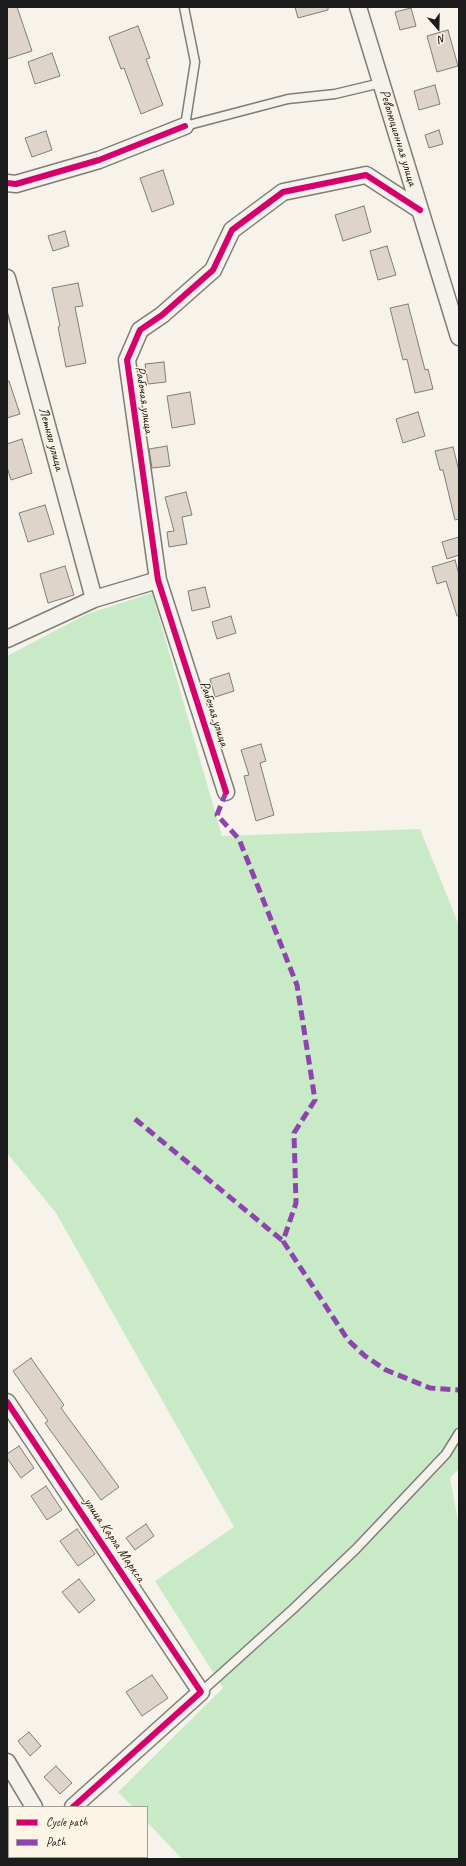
<!DOCTYPE html>
<meta charset="utf-8">
<style>
body{margin:0}
#map{position:relative;width:466px;height:1866px;overflow:hidden;background:#f7f3ea;font-family:Caveat,sans-serif}
canvas{display:block}
.frame{position:absolute;inset:0;border:8px solid #1c1c1c;pointer-events:none}
.legend{position:absolute;left:8px;top:1806px;width:140px;height:52px;box-sizing:border-box;background:#fcf5e5;border:1px solid #a29e95;margin:0;padding:5px 7px;list-style:none;font-size:12px;color:#1c1c1c}
.legend li{display:flex;align-items:center;gap:8px;height:20px}
.legend b{width:20px;border:1px solid #a29e95}
.north{position:absolute;left:418px;top:8px;width:40px;height:40px;-webkit-text-stroke:3px #fcf5e5;paint-order:stroke;rotate:160deg;font-size:11px;font-weight:700;line-height:16px;text-align:center;color:#1c1c1c}
.north::after{content:'';display:block;margin:auto;width:14px;height:18px;background:#1c1c1c;clip-path:polygon(50% 0,100% 100%,50% 72%,0 100%)}
</style>
<div id="map">
<canvas width="466" height="1866"></canvas>
<div class="frame"></div>
<ul class="legend">
<li><b style="height:5px;background:#d6006c"></b>Cycle path</li>
<li><b style="height:5px;background:#8e44ad"></b>Path</li>
</ul>
<div class="north">N</div>
</div>
<script>
const ctx = document.querySelector('canvas').getContext('2d');
ctx.lineJoin = 'round';
function fillPath(path, color) { ctx.fillStyle = color; ctx.fill(path, 'evenodd'); }
const poly = rows => new Path2D(rows.map(r => 'M' + r).join(''));
function strokePath(path, color, width, dash) { ctx.strokeStyle = color; ctx.lineWidth = width; ctx.lineCap = dash ? 'butt' : 'round'; ctx.setLineDash(dash || []); ctx.stroke(path); }
function drawText(font, color, halo, rows, align = 'center') {
  ctx.font = font + ' Caveat,sans-serif'; ctx.lineWidth = 3; ctx.setLineDash([]); ctx.textBaseline = 'middle'; ctx.strokeStyle = halo; ctx.fillStyle = color; for (const [text, x, y, turn = 0] of rows) {
    ctx.save(); ctx.translate(x, y); ctx.rotate((+turn || 0) * Math.PI / 180); ctx.textAlign = isNaN(turn) ? turn : align; if (halo) ctx.strokeText(text, 0, 0); ctx.fillText(text, 0, 0); ctx.restore();
  }
}
fillPath(poly([
 [152,593,222,836,420,829,459,925,459,1469,450,1478,459,1526,459,1859,182,1859,147,1822,147,1807,133,1807,118,1792,223,1688,155,1581,234,1527,56,1213,7,1153,7,656,87,614]
]), '#c9eac7');
const building = poly([
 [7,7,17,7,32,51,7,59,7,7],
 [295,7,328,7,328,10,298,18,295,7],
 [411,8,416,26,400,30,395,12,411,8],
 [138,26,150,58,146,59,163,105,141,114,124,68,121,69,109,37,138,26],
 [448,30,458,66,437,72,427,36,448,30],
 [52,53,60,76,35,84,28,62,52,53],
 [435,85,440,104,419,110,414,91,435,85],
 [439,130,443,144,429,148,425,135,439,130],
 [46,131,52,150,32,157,25,138,46,131],
 [163,170,174,204,152,212,140,178,163,170],
 [364,206,371,232,343,241,335,215,364,206],
 [65,231,69,246,53,251,48,236,65,231],
 [387,246,396,275,378,280,370,251,387,246],
 [78,283,83,306,75,307,86,363,66,367,58,327,60,326,52,288,78,283],
 [408,304,425,370,428,369,433,389,415,393,407,359,403,360,390,308,408,304],
 [164,362,166,382,148,384,145,364,164,362],
 [7,381,9,381,20,414,7,418,7,381],
 [190,392,195,424,172,428,167,396,190,392],
 [418,412,425,436,403,443,396,419,418,412],
 [22,439,32,473,11,480,7,467,7,444,22,439],
 [167,446,170,466,152,468,149,449,167,446],
 [453,447,459,471,459,519,455,520,443,470,440,470,435,451,453,447],
 [186,492,192,515,182,517,187,544,169,547,167,532,174,531,165,497,186,492],
 [45,505,54,534,28,542,19,513,45,505],
 [459,537,459,555,447,559,442,542,459,537],
 [455,560,459,574,459,616,457,616,446,581,437,584,432,567,455,560],
 [65,566,74,595,48,603,40,574,65,566],
 [205,587,210,607,192,611,188,591,205,587],
 [231,616,236,633,217,639,212,622,231,616],
 [229,673,234,691,215,697,210,679,229,673],
 [261,744,266,761,260,763,274,815,256,821,244,776,249,775,241,750,261,744],
 [31,1358,64,1405,61,1408,119,1487,101,1500,45,1423,48,1421,13,1371,31,1358],
 [19,1446,34,1468,21,1478,7,1458,7,1454,19,1446],
 [46,1486,62,1510,47,1520,31,1496,46,1486],
 [146,1524,154,1536,135,1550,126,1538,146,1524],
 [77,1529,95,1554,78,1566,60,1541,77,1529],
 [79,1579,95,1600,79,1613,62,1592,79,1579],
 [152,1675,168,1698,142,1716,126,1692,152,1675],
 [29,1732,41,1746,30,1756,18,1741,29,1732],
 [56,1766,72,1783,60,1794,44,1777,56,1766]
]);
fillPath(building, '#dfd4ca');
strokePath(building, '#7f7d79', 1);
const service = poly([
 [184,7,195,62,185,126,288,99,335,94,381,83],
 [201,1692,293,1609,356,1549,446,1454,459,1433]
]);
const minor = poly([
 [358,7,459,337],
 [7,183,16,184,99,160,185,126],
 [7,278,94,599],
 [7,639,94,599,158,580],
 [226,792,158,580,127,360,140,330,162,315,213,270,232,230,283,192,366,175,420,210],
 [7,1402,201,1692,73,1807],
 [7,1762,34,1807],
 [10,1859,12,1857]
]);
strokePath(service, '#7f7d79', 11);
strokePath(minor, '#7f7d79', 19);
strokePath(service, '#f5f2ec', 8);
strokePath(minor, '#f5f2ec', 16);
strokePath(poly([
 [226,792,217,815,239,839,297,985,315,1100,294,1133,296,1203,283,1241,348,1340,365,1356,386,1370,430,1388,459,1390],
 [135,1119,283,1241]
]), '#8e44ad', 5, [10, 5]);
strokePath(poly([
 [7,183,16,184,99,160,185,126],
 [226,792,158,580,127,360,140,330,162,315,213,270,232,230,283,192,366,175,420,210],
 [7,1402,201,1692,73,1807]
]), '#d6006c', 6);
drawText('14px', '#1c1c1c', '#fcf5e5', [
 ["Революционная улица",398,138,73],
 ["Рабочая улица",144,400,82],
 ["Летняя улица",51,439,75],
 ["Рабочая улица",214,714,72],
 ["улица Карла Маркса",114,1540,56]
]);
</script>
